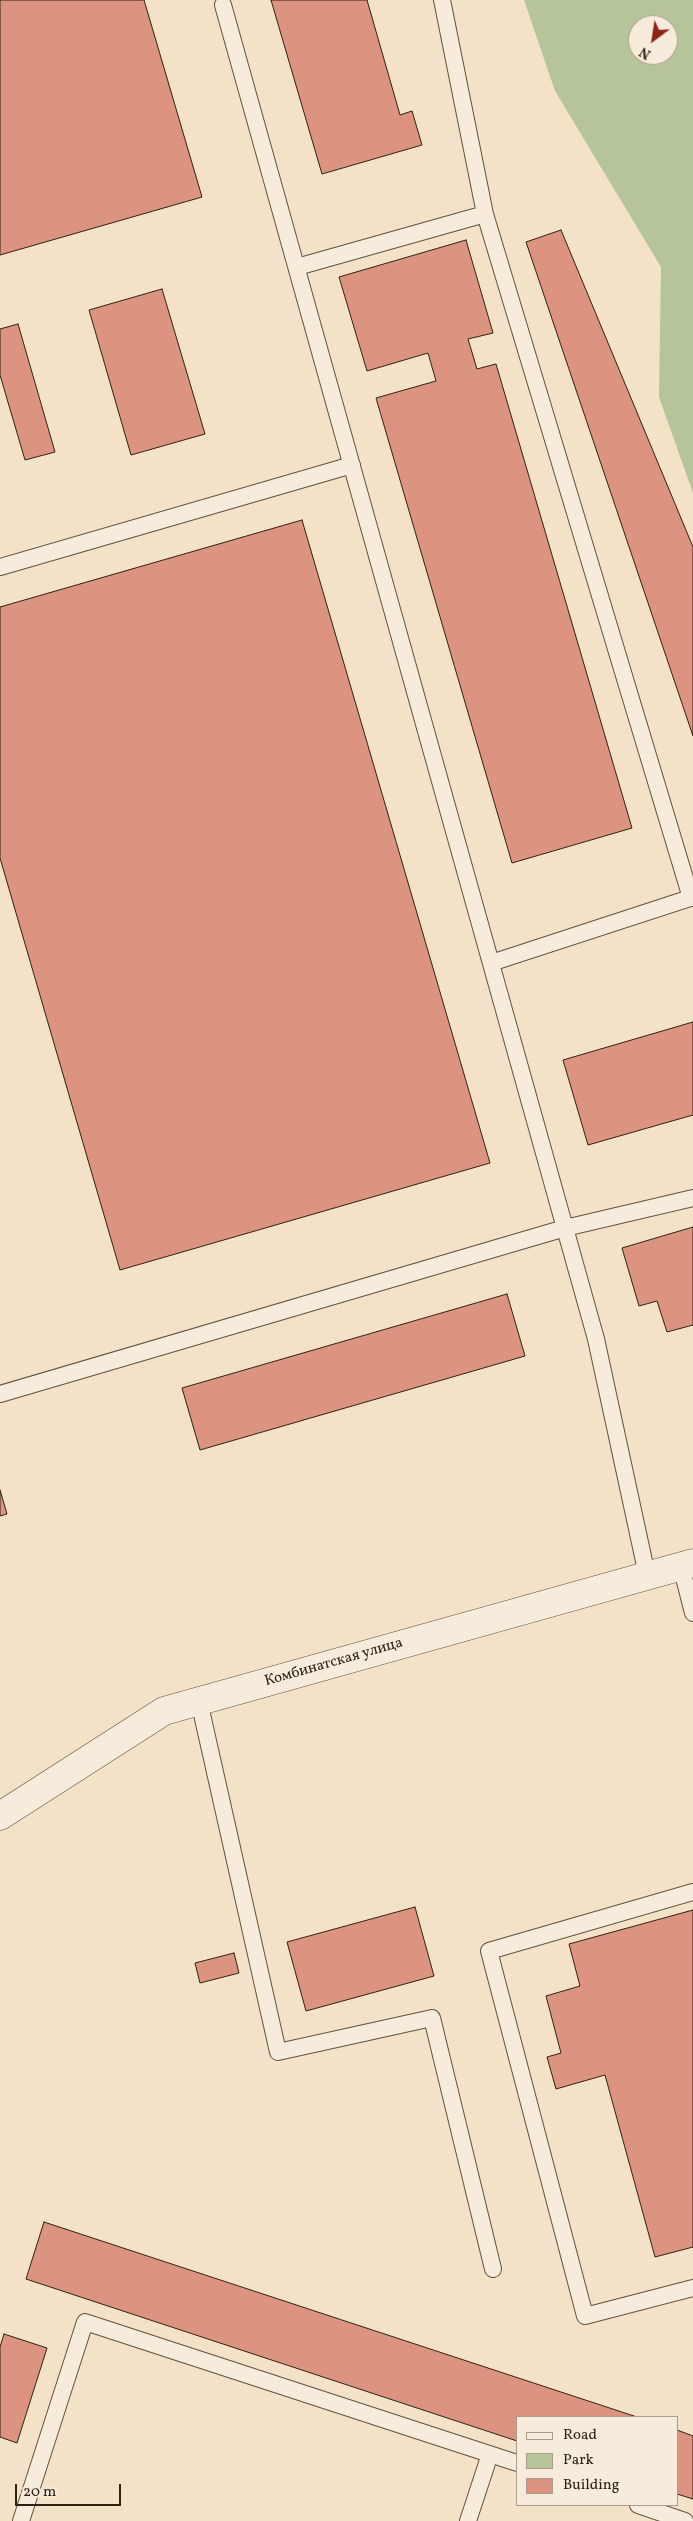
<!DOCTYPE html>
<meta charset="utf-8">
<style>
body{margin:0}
#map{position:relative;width:693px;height:2521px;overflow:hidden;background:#f3e2c7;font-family:Vollkorn,serif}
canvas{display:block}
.legend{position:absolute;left:516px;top:2416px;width:162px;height:90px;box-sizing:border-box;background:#f7ecdb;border:1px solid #a79b8a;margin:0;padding:6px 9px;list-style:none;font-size:15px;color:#2e2211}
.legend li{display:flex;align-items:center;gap:10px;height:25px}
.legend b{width:25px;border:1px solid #a79b8a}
.north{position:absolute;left:628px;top:15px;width:50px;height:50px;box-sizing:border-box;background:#f7ecdb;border:1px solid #a79b8a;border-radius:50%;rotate:211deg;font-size:14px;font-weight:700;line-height:20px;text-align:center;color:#2e2211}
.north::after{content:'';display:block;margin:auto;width:18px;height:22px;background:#8f2418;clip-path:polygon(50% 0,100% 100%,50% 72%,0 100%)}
.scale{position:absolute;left:15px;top:2484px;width:106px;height:22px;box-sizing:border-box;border:2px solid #2e2211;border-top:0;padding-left:6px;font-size:15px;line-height:18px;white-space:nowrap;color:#2e2211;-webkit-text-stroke:4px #f7ecdb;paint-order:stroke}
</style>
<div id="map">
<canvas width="693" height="2521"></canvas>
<ul class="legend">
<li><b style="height:6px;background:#f7ecdb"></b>Road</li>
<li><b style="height:14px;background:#b6c499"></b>Park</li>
<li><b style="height:14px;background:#dc937f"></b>Building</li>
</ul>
<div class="north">N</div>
<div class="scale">20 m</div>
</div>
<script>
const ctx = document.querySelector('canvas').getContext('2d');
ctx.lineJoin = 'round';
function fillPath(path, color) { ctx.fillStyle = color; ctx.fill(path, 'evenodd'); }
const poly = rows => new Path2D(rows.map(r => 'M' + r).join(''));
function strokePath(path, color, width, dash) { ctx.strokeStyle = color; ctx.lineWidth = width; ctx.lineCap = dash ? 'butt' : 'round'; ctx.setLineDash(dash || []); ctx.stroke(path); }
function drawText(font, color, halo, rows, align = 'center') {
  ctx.font = font + ' Vollkorn,serif'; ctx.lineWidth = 4; ctx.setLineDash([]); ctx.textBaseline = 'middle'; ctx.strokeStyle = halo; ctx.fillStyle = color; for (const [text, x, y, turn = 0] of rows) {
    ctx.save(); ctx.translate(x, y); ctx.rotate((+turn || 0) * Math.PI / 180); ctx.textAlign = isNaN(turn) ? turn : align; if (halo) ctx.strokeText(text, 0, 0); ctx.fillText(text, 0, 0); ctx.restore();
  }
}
fillPath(poly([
 [524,0,693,0,693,493,659,397,661,267,555,91],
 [638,25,668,25,668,55,638,55]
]), '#b6c499');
const building = poly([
 [0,0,144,0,202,197,0,255,0,0],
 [271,0,367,0,400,115,412,111,422,145,322,174,271,0],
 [561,230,693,547,693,736,526,242,561,230],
 [466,240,493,333,468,339,477,369,496,364,632,828,512,863,376,398,436,381,428,353,367,371,339,277,466,240],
 [162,289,205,434,131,455,89,310,162,289],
 [18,324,55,452,25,460,0,375,0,329,18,324],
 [302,520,490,1163,120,1270,0,858,0,607,302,520],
 [693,1022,693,1115,588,1145,563,1060,693,1022],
 [693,1227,693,1325,667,1332,657,1301,639,1306,622,1248,693,1227],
 [507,1294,525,1356,200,1450,182,1388,507,1294],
 [0,1490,7,1514,0,1516,0,1490],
 [415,1907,434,1976,306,2011,287,1942,415,1907],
 [693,1910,693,2247,655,2257,605,2075,556,2089,547,2057,561,2053,546,1996,580,1986,569,1944,693,1910],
 [234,1953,239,1973,200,1983,195,1963,234,1953],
 [44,2222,637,2417,517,2417,517,2441,26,2279,44,2222],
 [4,2334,47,2348,17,2443,0,2437,0,2347,4,2334],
 [677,2430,693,2436,693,2499,677,2494,677,2430]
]);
fillPath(building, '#dc937f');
strokePath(building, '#2e2211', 1);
const service = poly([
 [442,0,485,214,691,898],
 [223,5,596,1339,647,1575],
 [297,267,485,214],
 [0,567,352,465],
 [491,963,693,897],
 [0,1394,565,1228,693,1198],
 [681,1566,693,1613],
 [199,1701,278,2052,432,2018,493,2269],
 [693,1892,489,1951,585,2316,693,2288],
 [638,2505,685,2521],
 [21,2521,85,2322,517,2463],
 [468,2521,490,2454]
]);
const minor = poly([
 [0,1816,164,1711,693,1563]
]);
strokePath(service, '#5f523e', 18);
strokePath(minor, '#5f523e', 29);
strokePath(service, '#f7ecdb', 16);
strokePath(minor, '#f7ecdb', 28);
drawText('15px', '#2e2211', '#f7ecdb', [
 ["Комбинатская улица",334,1663,-16]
]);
</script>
